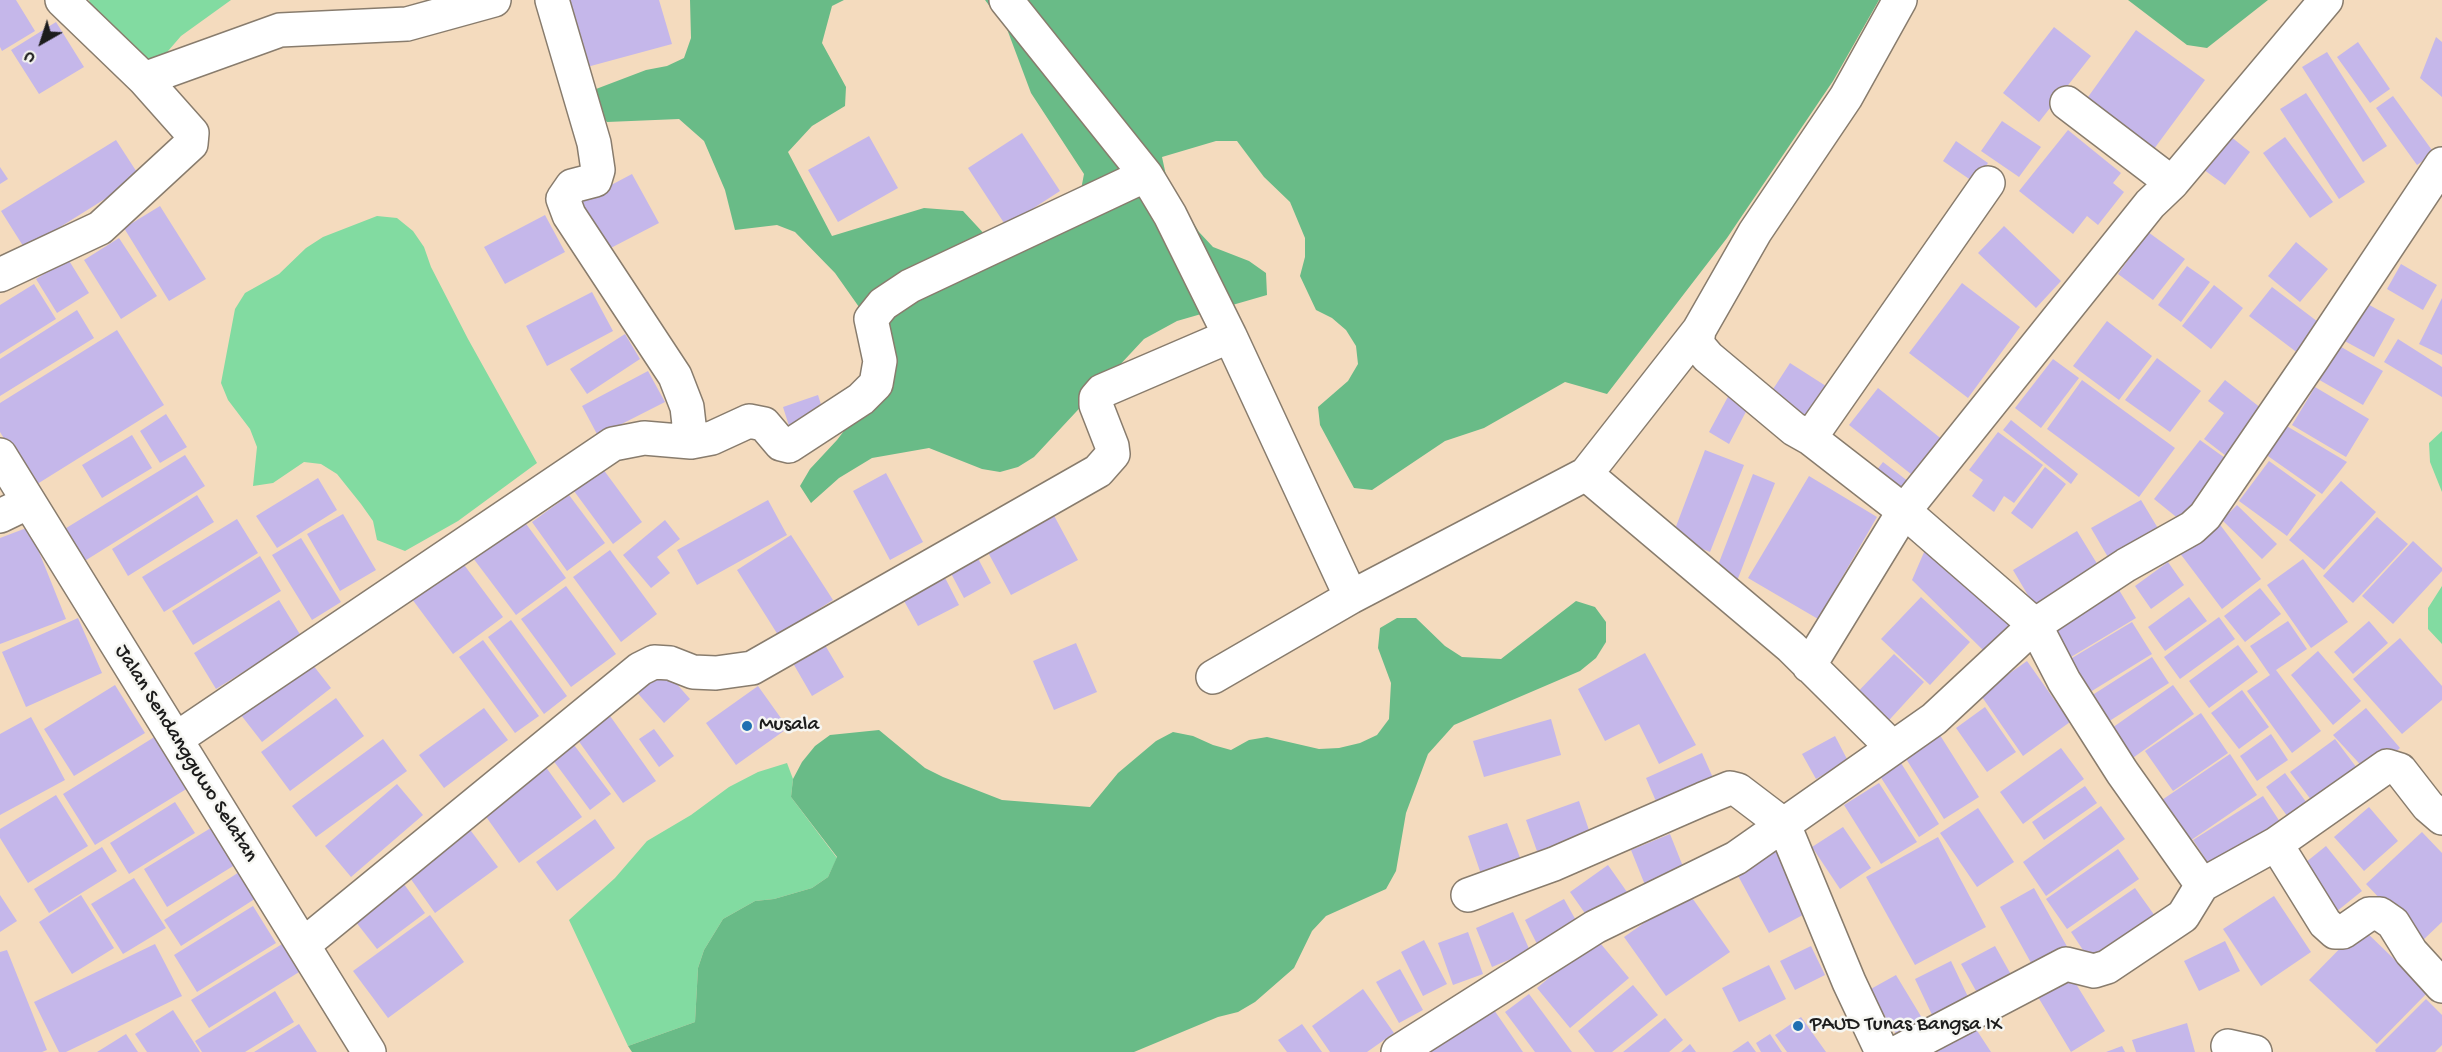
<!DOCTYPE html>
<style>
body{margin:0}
#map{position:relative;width:2442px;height:1052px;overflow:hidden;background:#f4dbbe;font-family:"Gochi Hand",sans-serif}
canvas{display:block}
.north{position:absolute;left:12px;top:12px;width:60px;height:60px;-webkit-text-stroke:4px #f6f6f2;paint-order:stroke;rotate:219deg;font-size:16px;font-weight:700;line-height:24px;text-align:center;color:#1c1c1c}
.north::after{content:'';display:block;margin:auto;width:21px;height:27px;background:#1c1c1c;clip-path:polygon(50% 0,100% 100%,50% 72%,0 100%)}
</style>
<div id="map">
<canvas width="2442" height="1052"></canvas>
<div class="north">U</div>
</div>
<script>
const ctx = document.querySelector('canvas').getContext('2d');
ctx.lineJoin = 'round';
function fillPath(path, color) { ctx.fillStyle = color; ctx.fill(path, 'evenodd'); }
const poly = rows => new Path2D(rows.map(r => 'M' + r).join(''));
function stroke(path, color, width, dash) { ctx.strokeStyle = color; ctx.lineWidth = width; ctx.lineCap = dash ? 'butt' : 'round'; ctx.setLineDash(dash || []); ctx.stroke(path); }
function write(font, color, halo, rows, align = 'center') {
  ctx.font = font + ' "Gochi Hand",sans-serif'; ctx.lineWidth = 5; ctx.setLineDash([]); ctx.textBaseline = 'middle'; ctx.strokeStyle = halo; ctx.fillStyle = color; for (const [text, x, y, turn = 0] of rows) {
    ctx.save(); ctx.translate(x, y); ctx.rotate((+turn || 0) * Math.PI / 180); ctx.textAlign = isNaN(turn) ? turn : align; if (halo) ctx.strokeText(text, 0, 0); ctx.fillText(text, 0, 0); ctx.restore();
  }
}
const green = poly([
 [89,0,231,0,181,36,156,65,102,44],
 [377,216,397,218,413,231,424,247,431,267,468,339,537,463,458,521,405,551,377,540,373,521,361,504,337,474,321,464,304,462,273,483,253,486,257,447,250,429,228,400,221,383,235,309,245,293,279,274,306,248,323,237],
 [2442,431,2442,492,2430,462,2429,443],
 [2442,586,2442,644,2428,629,2428,608],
 [787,763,793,779,791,797,837,858,828,877,812,888,774,899,755,901,723,919,704,950,698,968,695,1022,628,1046,569,920,615,878,647,841,691,815,729,787,758,772]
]);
const forest = poly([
 [690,0,844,0,832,6,822,43,846,87,845,106,812,126,788,152,832,236,924,208,963,211,988,238,1076,216,1084,174,1031,93,1007,29,985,0,1879,0,1833,81,1727,238,1607,394,1565,382,1484,428,1445,441,1372,490,1354,488,1320,425,1318,407,1348,381,1358,364,1356,346,1346,330,1332,318,1316,310,1300,276,1305,257,1305,238,1290,202,1264,177,1237,141,1216,141,1162,157,1167,180,1199,232,1213,247,1249,261,1266,273,1267,295,1177,321,1144,339,1034,457,1018,467,1000,472,982,469,929,448,872,458,839,478,811,503,800,486,810,469,837,440,883,380,883,341,835,273,795,232,777,225,735,230,725,190,704,141,679,119,607,122,595,108,596,89,646,70,667,66,684,58,691,38],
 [2128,0,2268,0,2207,48,2187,45],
 [1576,601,1595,607,1606,622,1606,642,1596,658,1580,671,1454,725,1428,754,1406,813,1396,871,1386,889,1326,916,1312,931,1294,968,1255,1002,1238,1012,1218,1017,1134,1052,632,1052,628,1046,695,1022,698,968,704,950,723,919,755,901,774,899,812,888,828,877,837,857,791,797,793,779,802,762,815,746,830,735,879,730,925,768,943,777,1002,800,1090,807,1118,773,1156,741,1173,732,1193,736,1213,745,1231,750,1249,740,1267,737,1319,749,1339,748,1360,743,1377,735,1389,719,1391,683,1378,648,1380,628,1397,618,1416,618,1445,646,1462,657,1501,659]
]);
const building = poly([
 [0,0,16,0,35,31,2,51,0,47],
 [569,0,659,0,672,44,587,67],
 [56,22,84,67,39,94,11,50],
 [2054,27,2091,56,2039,122,2003,93],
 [2136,30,2205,80,2151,153,2083,104],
 [2436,37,2442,42,2442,97,2420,78],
 [2358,42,2390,89,2370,103,2337,57],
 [2327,52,2387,146,2363,162,2302,67],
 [2306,93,2365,182,2339,199,2280,109],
 [2393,96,2434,153,2417,165,2376,108],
 [2002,121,2041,147,2019,177,1981,151],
 [2220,128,2250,152,2225,185,2193,162],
 [2068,130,2121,173,2113,183,2124,192,2098,225,2087,216,2073,234,2019,191],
 [1022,133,1060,191,1006,226,968,168],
 [869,136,898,188,838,222,808,170],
 [2285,137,2333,202,2310,218,2263,153],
 [116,140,140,177,25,249,1,211],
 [1956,141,1988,163,1975,183,1943,161],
 [0,167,8,179,0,184],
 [632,174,659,223,605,251,579,202],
 [160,206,206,279,169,301,124,228],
 [545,215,565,252,505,284,484,247],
 [2004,226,2061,281,2036,308,1978,253],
 [2148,232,2185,259,2153,300,2118,274],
 [119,238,157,296,121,319,84,260],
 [2296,242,2328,269,2300,302,2268,276],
 [68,259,89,293,57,313,36,279],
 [2401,264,2437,285,2423,310,2387,289],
 [2187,266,2210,282,2181,322,2158,305],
 [1962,283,2020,327,1968,398,1909,353],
 [34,284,56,319,0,354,0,305],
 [2214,285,2243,308,2211,349,2182,326],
 [2272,287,2322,325,2299,354,2249,316],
 [592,292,613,331,547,366,526,326],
 [2442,298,2442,355,2419,344],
 [2362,301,2395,319,2374,357,2341,339],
 [77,310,94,338,0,396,0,359],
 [2107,321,2152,356,2119,400,2073,366],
 [117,330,164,405,34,486,0,432,0,403],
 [625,334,640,359,587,394,570,369],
 [2398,339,2442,367,2442,397,2384,362],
 [2336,344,2383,371,2363,405,2316,378],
 [2157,358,2201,391,2170,432,2125,400],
 [2053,359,2079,378,2041,428,2015,408],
 [1790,363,1829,388,1805,426,1766,400],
 [648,371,665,402,598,436,582,406],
 [2082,380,2175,448,2139,497,2047,429],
 [2225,380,2266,412,2230,459,2204,439,2224,413,2208,401],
 [2315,387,2369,419,2346,457,2292,425],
 [1878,388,1944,441,1916,478,1849,425],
 [1730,393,1750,404,1729,444,1709,432],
 [818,395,824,414,789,426,783,407],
 [166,414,187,447,160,463,140,431],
 [2011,420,2078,474,2071,484,2003,430],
 [2285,425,2347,462,2322,494,2265,454],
 [1998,432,2043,465,2014,503,2004,496,1994,512,1972,496,1983,480,1969,470],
 [132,435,152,468,102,498,82,465],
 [2200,440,2232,463,2185,524,2154,499],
 [1705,450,1744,465,1710,552,1672,537],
 [185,455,205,486,83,562,63,530],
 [2269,461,2316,495,2287,536,2239,501],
 [1883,462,1909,482,1896,499,1870,479],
 [2045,467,2066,484,2032,529,2011,513],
 [603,469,642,522,613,544,574,491],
 [886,473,923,542,890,560,853,491],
 [1753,474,1775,483,1737,581,1715,573],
 [1809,476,1877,517,1818,619,1748,578],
 [318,478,337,510,277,548,256,516],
 [2341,481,2376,512,2324,570,2289,540],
 [197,495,214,522,128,576,112,549],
 [569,495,605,543,567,571,532,522],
 [768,500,787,535,697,585,677,550],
 [2141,500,2162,535,2112,564,2091,528],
 [2237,505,2277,544,2262,559,2222,520],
 [1051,510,1078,560,1011,595,984,545],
 [343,514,376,570,340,591,307,534],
 [521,517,566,578,516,615,470,554],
 [2377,517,2408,544,2353,603,2323,576],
 [2215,518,2261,579,2222,609,2176,548],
 [237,519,258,553,164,612,142,577],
 [665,520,680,539,657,557,670,573,651,588,623,555],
 [29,527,66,619,0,644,0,538],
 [2077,531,2104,575,2039,614,2013,570],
 [791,535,833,600,778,635,737,570],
 [301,538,341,602,312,620,272,555],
 [2413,541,2442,568,2442,571,2393,624,2362,596],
 [1928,543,2023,621,1989,656,1912,580],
 [973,549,991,583,964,598,946,564],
 [610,550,657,614,621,642,573,577],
 [456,554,503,617,453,654,406,591],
 [260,556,281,591,193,645,172,611],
 [2303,559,2348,622,2311,648,2267,585],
 [2168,562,2184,585,2151,609,2135,586],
 [940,568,959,605,918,626,898,590],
 [2116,585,2136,618,2071,657,2051,623],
 [566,586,616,654,571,687,521,619],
 [2260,588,2281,614,2245,642,2224,616],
 [1921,597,1970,642,1930,685,1881,639],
 [2189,597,2207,621,2165,651,2148,627],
 [279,600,301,636,216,689,194,653],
 [2219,617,2235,639,2180,679,2164,657],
 [78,618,102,673,26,707,2,652],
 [511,620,567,696,544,714,488,637],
 [2288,621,2307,649,2276,670,2321,731,2292,753,2247,691,2270,675,2250,646],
 [2369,621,2388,643,2353,674,2334,652],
 [2132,622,2152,654,2087,694,2067,661],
 [2400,638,2442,686,2442,700,2402,734,2353,679],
 [483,640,539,716,515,733,459,657],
 [822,640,844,677,812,696,790,658],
 [1076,643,1097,692,1054,710,1033,661],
 [2238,645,2258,672,2209,708,2189,681],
 [2318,651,2361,701,2333,725,2291,675],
 [1645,653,1696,745,1659,764,1639,724,1605,741,1578,689],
 [1894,654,1924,682,1881,729,1850,700],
 [2152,657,2169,683,2100,727,2083,701],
 [309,660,331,688,262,742,241,715],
 [2027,661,2070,722,2023,756,1980,694],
 [660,665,690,699,664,723,634,689],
 [115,685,145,733,74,776,44,729],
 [2173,685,2194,714,2123,765,2102,735],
 [758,686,788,728,736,765,706,723],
 [2242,690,2269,727,2239,749,2211,713],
 [336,698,364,736,290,791,261,752],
 [1985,707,2016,752,1987,772,1956,728],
 [484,708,508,740,444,788,419,755],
 [2366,708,2400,748,2370,775,2333,735],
 [608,713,656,781,623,803,575,736],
 [2201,713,2228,753,2173,791,2145,751],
 [31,717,65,780,0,815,0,734],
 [1551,719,1561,755,1484,777,1473,741],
 [654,729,674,756,659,767,639,739],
 [1938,732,1979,797,1944,819,1903,754],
 [565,733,611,794,590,810,544,748],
 [2271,734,2288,760,2257,781,2240,756],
 [156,736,188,788,95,845,63,794],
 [1835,736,1848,761,1816,779,1802,754],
 [383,739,407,771,316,837,292,806],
 [2335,739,2366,780,2318,809,2290,772],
 [2061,748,2084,779,2023,824,2000,792],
 [1702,753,1718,789,1661,813,1646,778],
 [2230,754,2257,795,2181,847,2153,806],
 [540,759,582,817,519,863,477,804],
 [1901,763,1939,824,1919,837,1880,776],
 [2285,773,2312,810,2293,824,2266,787],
 [1879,783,1917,842,1881,864,1844,805],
 [397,784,423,815,351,877,325,846],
 [2085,786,2097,803,2044,840,2032,822],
 [56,795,88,846,28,883,0,838,0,829],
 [2263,796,2286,831,2216,875,2193,840],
 [1579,801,1591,836,1538,854,1526,820],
 [175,802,195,833,129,874,110,843],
 [2101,806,2125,839,2046,896,2023,862],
 [2369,807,2398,841,2364,871,2334,837],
 [1978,808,2014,862,1977,887,1940,833],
 [595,819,615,848,557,891,536,862],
 [465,823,498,867,435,913,403,868],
 [1507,823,1522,863,1482,877,1468,836],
 [214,826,238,863,167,907,144,869],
 [1843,827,1871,868,1840,889,1812,847],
 [2422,832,2442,853,2442,922,2421,942,2366,884],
 [1670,834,1686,874,1647,890,1631,850],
 [1938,837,1986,927,1915,965,1866,877],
 [2326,846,2362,891,2331,916,2295,871],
 [102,847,117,871,49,913,34,889],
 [1781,848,1814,909,1769,933,1736,872],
 [2118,849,2139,879,2067,929,2046,899],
 [1608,865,1627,892,1589,919,1570,892],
 [244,869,261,895,181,946,164,920],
 [134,878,166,928,123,954,91,904],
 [401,880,425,913,377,949,352,917],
 [2034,888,2069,950,2035,970,2000,907],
 [2135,888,2160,923,2095,968,2071,932],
 [1688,892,1730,952,1666,996,1624,937],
 [0,895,17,921,0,932],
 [81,895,114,948,72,974,39,922],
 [2274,896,2311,952,2261,986,2223,929],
 [1564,899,1578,924,1538,946,1525,920],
 [253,906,276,943,197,992,174,955],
 [1513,912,1530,951,1492,967,1476,928],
 [430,915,464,962,388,1018,353,971],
 [2361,927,2428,992,2377,1044,2309,980],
 [1468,932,1483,974,1453,985,1438,943],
 [1596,938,1629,978,1570,1028,1537,988],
 [1424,940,1447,984,1423,996,1401,952],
 [287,941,304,969,209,1028,191,1000],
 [2225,941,2240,971,2199,991,2184,961],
 [155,944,182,996,66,1052,59,1052,34,1002],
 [1811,946,1825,975,1795,990,1780,961],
 [1995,946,2014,980,1980,998,1961,964],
 [7,950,47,1050,42,1052,0,1052,0,952],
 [1951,961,1970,1001,1934,1019,1915,979],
 [1769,965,1786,999,1739,1022,1722,988],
 [1400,969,1423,1010,1399,1023,1376,982],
 [2068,971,2105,1031,2071,1052,2035,992],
 [1896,975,1922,1018,1896,1034,1869,990],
 [1633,985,1658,1015,1612,1052,1595,1052,1578,1031],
 [1363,989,1394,1033,1367,1052,1330,1052,1312,1026],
 [275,991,294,1022,245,1052,202,1052,195,1041],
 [1529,994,1572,1052,1535,1052,1505,1012],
 [2426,999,2442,1015,2442,1045,2435,1052,2376,1052,2375,1050],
 [1492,1007,1523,1052,1431,1052,1462,1028],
 [173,1010,200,1052,147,1052,135,1034],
 [1801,1017,1826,1052,1787,1052,1775,1035],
 [1665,1018,1683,1040,1669,1052,1623,1052],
 [1972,1023,1991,1052,1930,1052],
 [2187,1023,2195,1052,2136,1052,2132,1040],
 [299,1024,317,1052,254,1052],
 [1302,1024,1322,1052,1287,1052,1278,1040],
 [126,1034,138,1052,97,1052],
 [1770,1034,1782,1052,1761,1052,1756,1043],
 [1748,1041,1756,1052,1732,1052],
 [1690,1044,1696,1052,1681,1052],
 [2122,1046,2125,1052,2106,1052]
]);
const minor = poly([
 [62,0,144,79,280,30,407,24,494,0],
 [1006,0,1146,175,1170,215,1230,336,1351,597,1586,474,1699,330],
 [1900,0,1846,97,1755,232,1699,330,1697,344,1708,357,1794,429,1810,438,1904,511,2035,625,2064,681,2122,772,2202,885],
 [2172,183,2326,0],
 [0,275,100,228,191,144,192,133,144,79],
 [1810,438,1988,183],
 [691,442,712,438,749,421,764,424,781,444,789,446,861,399,876,384,880,361,871,319,883,304,910,286,1146,175],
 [0,455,369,1052],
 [1586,474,1791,647,1892,747],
 [0,516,29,502],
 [1809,666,1904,511,2150,204,2172,183,2067,103],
 [1213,677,1351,597],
 [176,739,613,444,644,438,691,442,687,407,675,376,569,215,563,199,572,186,595,180,598,170,594,143,552,0],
 [2276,844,2325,923,2335,932,2343,932,2369,914,2380,914,2393,923,2411,952,2442,986],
 [1468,895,1554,864,1703,799,1730,788,1738,790,1784,825,1849,982,1882,1052],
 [303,945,640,669,654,662,670,663,693,672,716,673,752,668,1098,471,1113,454,1112,446,1096,405,1096,398,1102,391,1230,336],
 [2228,1046,2255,1052],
 [1398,1052,1595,927,1736,858,1934,719,2035,625,2126,565,2192,528,2205,516,2313,358,2442,164],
 [1898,1052,2066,964,2094,971,2107,967,2183,916,2202,885,2276,844,2387,766,2400,770,2428,806,2442,818]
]);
const markers = [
 [747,726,6,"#1f6fb2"],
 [1798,1026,6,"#1f6fb2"]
];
const poiNames = [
 ["Musala",759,726],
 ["PAUD Tunas Bangsa IX",1810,1026]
];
const streetNames = [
 ["Jalan Sendangguwo Selatan",185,754,58]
];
fillPath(green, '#82dba1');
fillPath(forest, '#69bb87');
fillPath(building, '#c5b7ea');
stroke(minor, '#887c6d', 36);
stroke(minor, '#fff', 33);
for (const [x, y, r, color] of markers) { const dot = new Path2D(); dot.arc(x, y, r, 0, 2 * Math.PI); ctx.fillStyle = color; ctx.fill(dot); stroke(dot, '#f6f6f2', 2); }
write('21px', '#1c1c1c', '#f6f6f2', poiNames, 'left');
write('21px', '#1c1c1c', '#f6f6f2', streetNames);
</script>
